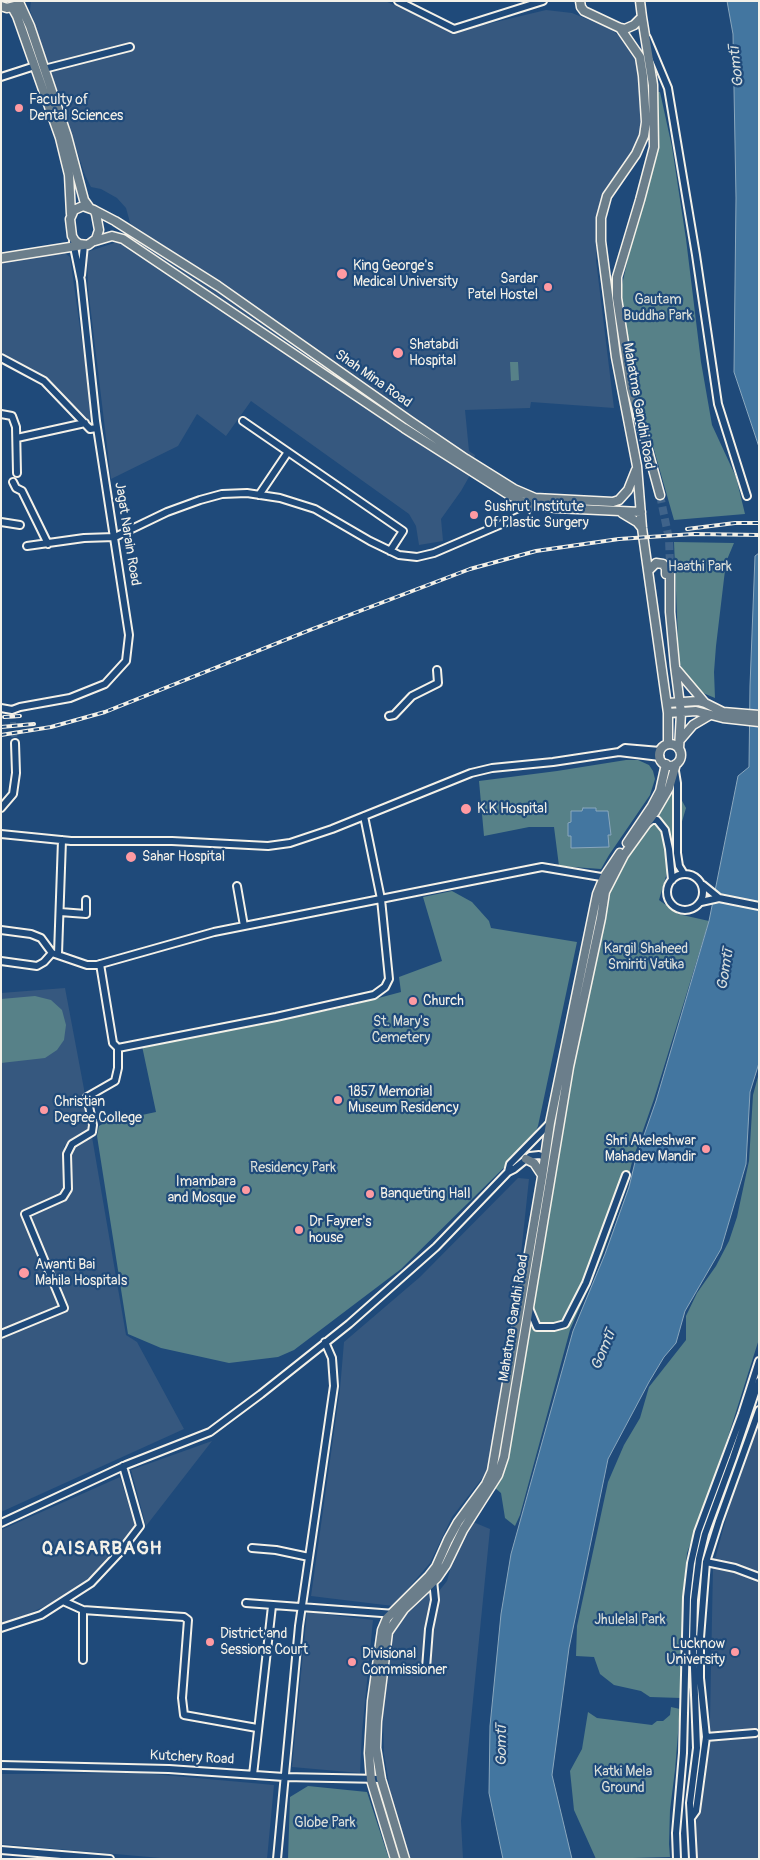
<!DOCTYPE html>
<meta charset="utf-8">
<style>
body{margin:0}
#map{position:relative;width:760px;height:1860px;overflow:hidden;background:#1f4a7a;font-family:Pangolin,sans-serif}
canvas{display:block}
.frame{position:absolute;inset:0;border:2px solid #f4f1e8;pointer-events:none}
</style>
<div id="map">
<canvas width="760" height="1860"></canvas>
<div class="frame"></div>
</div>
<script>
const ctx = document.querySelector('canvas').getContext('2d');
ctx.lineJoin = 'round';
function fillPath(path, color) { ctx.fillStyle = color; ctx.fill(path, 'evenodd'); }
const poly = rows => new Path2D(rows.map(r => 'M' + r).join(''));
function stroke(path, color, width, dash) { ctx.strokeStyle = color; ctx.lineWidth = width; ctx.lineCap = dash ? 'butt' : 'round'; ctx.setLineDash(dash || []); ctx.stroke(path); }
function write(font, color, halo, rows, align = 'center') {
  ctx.font = font + ' Pangolin,sans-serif'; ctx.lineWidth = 4.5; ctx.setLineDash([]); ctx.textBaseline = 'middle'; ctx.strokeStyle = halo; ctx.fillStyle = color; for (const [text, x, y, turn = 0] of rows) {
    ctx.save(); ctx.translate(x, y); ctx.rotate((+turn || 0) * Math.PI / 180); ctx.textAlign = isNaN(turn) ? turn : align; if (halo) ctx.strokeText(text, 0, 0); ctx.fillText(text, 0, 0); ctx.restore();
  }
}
const built = poly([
 [31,1,385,1,454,32,546,10,572,13,609,28,626,41,636,59,640,76,642,112,639,134,632,153,609,186,600,207,596,260,614,408,531,402,530,408,465,410,469,451,475,455,469,477,461,491,441,519,443,541,419,545,416,526,409,514,251,401,226,436,197,414,178,446,111,479,88,288,87,252,117,242,131,226,126,208,117,198,101,189,91,187,85,175,30,10],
 [62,251,70,257,92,413,90,421,43,375,1,352,1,261],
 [65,988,84,1089,88,1130,64,1146,65,1185,60,1196,22,1214,60,1305,1,1329,1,993],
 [92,1137,126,1335,137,1342,184,1429,1,1512,1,1338,68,1309,30,1215,66,1200,72,1185,70,1154,75,1147],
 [518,1178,529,1179,519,1273,487,1472,452,1517,430,1563,393,1606,311,1596,340,1389,344,1342,420,1277],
 [759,1421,759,1859,692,1859,697,1814,705,1783,710,1719,713,1567,735,1485],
 [212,1441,146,1526,131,1470],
 [120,1477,135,1526,90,1580,56,1601,26,1615,1,1623,1,1530],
 [473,1522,490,1529,461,1821,463,1859,407,1859,395,1820,384,1754,383,1717,392,1640,397,1622,430,1589,439,1591,447,1581,455,1552],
 [307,1612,373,1620,362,1732,360,1773,292,1767],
 [141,1773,274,1785,267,1859,172,1859,1,1844,1,1774]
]);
const green = poly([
 [656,92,660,92,672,147,686,239,701,362,712,425,736,477,745,514,674,520,637,390,621,311,621,289,633,237,655,163,658,141],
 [510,362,518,362,519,380,511,381],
 [674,542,734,543,726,562,716,646,714,672,715,698,703,693,690,681,679,663],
 [626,760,638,760,649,765,653,771,655,779,650,795,609,855,601,869,559,866,554,827,529,827,484,836,479,781,557,771],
 [675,788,686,808,659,900,678,914,709,921,654,1099,632,1162,626,1188,602,1256,570,1330,520,1515,515,1526,505,1518,501,1493,495,1488,502,1473,509,1447,567,1097,608,892,625,860],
 [452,891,472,902,489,921,491,928,577,942,538,1126,532,1140,401,1269,294,1350,278,1357,229,1363,161,1348,128,1334,97,1136,99,1126,104,1123,156,1112,142,1046,345,1007,401,992,399,977,442,961,423,897],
 [35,996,51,1000,62,1010,66,1025,64,1040,57,1050,45,1058,1,1063,1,999],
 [759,1073,759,1339,728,1437,687,1553,682,1604,681,1698,650,1697,641,1691,614,1685,600,1674,594,1657,576,1656,577,1626,608,1482,624,1445,640,1418,649,1387,686,1340,686,1316,697,1293,716,1266,729,1241,737,1217,749,1161,753,1095],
 [671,1707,680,1709,675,1770,670,1810,669,1844,670,1857,596,1859,574,1810,570,1771,582,1749,588,1712,597,1718,652,1725,657,1721,663,1721,670,1715],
 [308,1786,367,1792,389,1859,288,1859,290,1797]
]);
const water = poly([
 [727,1,759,1,759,447,734,372,736,198,733,34,727,1],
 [759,553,759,1063,750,1092,746,1164,721,1249,685,1311,676,1343,664,1357,649,1382,608,1459,569,1648,552,1775,572,1859,503,1859,489,1793,490,1726,501,1614,511,1554,573,1331,605,1254,629,1187,636,1158,656,1101,709,921,738,776,749,767,750,686,755,556,759,553],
 [583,808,596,808,596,811,608,811,611,835,608,835,609,847,571,848,571,836,568,836,568,823,571,822,571,811,582,811,583,808]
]);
const minorTunnel = poly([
 [12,713,15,743]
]);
const majorTunnel = poly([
 [660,495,669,539,670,566]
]);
const minor = poly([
 [398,1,454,29,543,1],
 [647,38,668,88,696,255,718,404,747,496],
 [44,69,130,47],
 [1,77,35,66],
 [81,275,84,245],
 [1,358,44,381,90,429,97,428],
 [1,414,12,416,16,427,17,473],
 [243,421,403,531,390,551],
 [17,438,85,423],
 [13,482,16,488,22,491,48,544],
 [259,495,288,452],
 [1,522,20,525],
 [27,546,84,538,115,537,167,512,200,500,222,494,247,493,280,498,315,509,370,541,399,555,417,557,434,553,525,514,530,501],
 [1,708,12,710],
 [12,710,20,707,70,698,105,684,126,661,129,635,96,421,81,281,73,242],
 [389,716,394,715,412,696,438,683,437,670],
 [619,752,660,757],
 [675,771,677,783,677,853,679,866,684,874],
 [1,808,13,794,16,773,15,743],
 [648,823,652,820,657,820,665,830,669,849,672,880],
 [1,834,71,841,172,841,268,846,290,843,332,829,471,773,492,768,553,762,619,752,625,748,660,751],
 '667 892a18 18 0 1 1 36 0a18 18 0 1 1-36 0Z',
 [703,885,719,898,759,906],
 [237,886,244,926],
 [701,902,719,898],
 [60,912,86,914,86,900],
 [1,930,31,934,41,938,52,953,87,965,97,965,214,932,542,867,607,878],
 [58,954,62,840],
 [1,961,37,966,44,962,52,953],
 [118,1048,276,1017,374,995,385,987,389,979,381,899,364,816],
 [508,1172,510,1164,550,1123],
 [529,1308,537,1327,554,1327,565,1324,586,1283,626,1175],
 [1,1334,64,1308,25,1214,63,1197,68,1189,67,1154,72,1144,92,1132,93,1125,87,1097,115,1081,118,1068,118,1048,113,1043,100,964],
 [1,1523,126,1465,210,1432,261,1394,349,1324,436,1247,508,1172,514,1169,530,1156,539,1155,545,1157],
 [252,1548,276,1550,309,1557],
 [706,1562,735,1568,759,1577],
 [63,1601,83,1610,184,1617,188,1620,182,1698,184,1715,257,1728],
 [246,1603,395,1614],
 [1,1628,41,1615,91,1583,120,1552,140,1526,123,1466],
 [83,1660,83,1610],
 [426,1668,429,1629,435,1600,433,1580],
 [706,1737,755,1733],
 [1,1765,169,1769,284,1777,381,1779],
 [253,1775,272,1606],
 [691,1818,696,1811,706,1737,700,1678,700,1638,706,1562,719,1521,759,1410],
 [1,1850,110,1859],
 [277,1859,299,1626,334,1386,332,1358,325,1342],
 [677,1859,676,1833,683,1753,687,1597,691,1563,698,1532,742,1414,759,1361],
 [693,1859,690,1803,697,1748,693,1642,694,1600,699,1559,705,1534,733,1458,759,1381]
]);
const major = poly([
 [580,1,581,7,584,11,620,28,625,29,634,25,642,17,640,1],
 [19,2,30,26,67,136,84,200,89,207],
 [1,6,7,8,15,6],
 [12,7,17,16,60,138,69,175,71,214],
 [642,17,653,85,654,147,640,200,617,277,617,298,631,388,660,495],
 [620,28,640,57,643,76,646,122,644,136,636,154,607,196,601,218,601,241,616,357,637,466,642,528,668,713,668,744],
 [83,206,94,210,96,214,99,230,96,239,88,245,79,244,75,241,72,236,70,219,74,210,83,206],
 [94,210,115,221,218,286,410,421,466,459,514,489,535,498,613,502,619,500,628,490,636,470],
 [95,241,112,236,123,239,404,428,511,496,530,505,556,508,641,512],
 [1,258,83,245],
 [622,513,637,522,642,528],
 [670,566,670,612,675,666,681,713,679,749],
 [649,570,656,563,663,564,666,568,666,574],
 [677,670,705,703],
 [667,703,698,701,705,703,723,712,759,715],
 [668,713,696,711,723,718,759,722],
 [681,739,693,725,710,715],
 '659 755a11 11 0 1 1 22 0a11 11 0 1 1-22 0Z',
 [627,843,652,806,660,791,666,764],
 [526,1159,534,1163,542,1175],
 [395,1859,371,1780,369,1753,372,1701,382,1630,387,1618,429,1576,436,1567,448,1540,458,1522,486,1484,492,1471,542,1177,550,1123,597,894,604,877,620,853],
 [405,1859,381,1779,376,1748,377,1721,388,1632,404,1609,437,1578,446,1565,463,1530,498,1475,504,1457,569,1067,601,918,605,892,624,855,655,812,669,788,676,764]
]);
const rail = poly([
 [687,529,735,523,759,523],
 [4,717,20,716],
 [1,727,34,724],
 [1,735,51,727,105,712,310,630,470,569,536,551,619,539,694,534,759,535]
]);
const markers = [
 [19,108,5,"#ff9aa2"],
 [342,274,6,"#ff9aa2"],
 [548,287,5,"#ff9aa2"],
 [398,353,6,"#ff9aa2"],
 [474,515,5,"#ff9aa2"],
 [466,809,6,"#ff9aa2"],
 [131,857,6,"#ff9aa2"],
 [413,1001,5,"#ff9aa2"],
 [338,1100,5,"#ff9aa2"],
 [44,1110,5,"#ff9aa2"],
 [706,1149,5,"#ff9aa2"],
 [246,1190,5,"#ff9aa2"],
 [370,1194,5,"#ff9aa2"],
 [299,1230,5,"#ff9aa2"],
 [24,1273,6,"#ff9aa2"],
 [210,1642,5,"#ff9aa2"],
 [735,1652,5,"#ff9aa2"],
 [352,1662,5,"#ff9aa2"]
];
const poiNames = [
 ["Faculty of",29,100],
 ["Dental Sciences",29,116],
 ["King George's",353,266],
 ["Medical University",353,282],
 ["Sardar",538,279,"right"],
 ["Patel Hostel",538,295,"right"],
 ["Shatabdi",409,345],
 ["Hospital",409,361],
 ["Sushrut Institute",484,507],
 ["Of Plastic Surgery",484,523],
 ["K.K Hospital",477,809],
 ["Sahar Hospital",142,857],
 ["Church",423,1001],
 ["1857 Memorial",348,1092],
 ["Museum Residency",348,1108],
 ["Christian",54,1102],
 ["Degree College",54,1118],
 ["Shri Akeleshwar",696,1141,"right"],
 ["Mahadev Mandir",696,1157,"right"],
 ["Imambara",236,1182,"right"],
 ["and Mosque",236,1198,"right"],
 ["Banqueting Hall",380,1194],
 ["Dr Fayrer's",309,1222],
 ["house",309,1238],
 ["Awanti Bai",35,1265],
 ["Mahila Hospitals",35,1281],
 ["District and",220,1634],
 ["Sessions Court",220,1650],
 ["Lucknow",725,1644,"right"],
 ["University",725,1660,"right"],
 ["Divisional",362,1654],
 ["Commissioner",362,1670]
];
const parkNames = [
 ["Gautam",658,300],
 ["Buddha Park",658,316],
 ["Haathi Park",700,567],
 ["Kargil Shaheed",646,949],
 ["Smiriti Vatika",646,965],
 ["St. Mary's",401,1022],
 ["Cemetery",401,1038],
 ["Residency Park",293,1168],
 ["Jhulelal Park",630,1620],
 ["Katki Mela",623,1772],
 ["Ground",623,1788],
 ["Globe Park",325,1823]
];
const streetNames = [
 ["Shah Mina Road",373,379,35],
 ["Mahatma Gandhi Road",638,406,80],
 ["Jagat Narain Road",127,534,81],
 ["Mahatma Gandhi Road",514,1318,-81],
 ["Kutchery Road",192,1758,3]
];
const waterNames = [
 ["Gomtī",737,66,-96],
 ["Gomtī",726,969,-81],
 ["Gomtī",604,1350,-67],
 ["Gomtī",502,1745,-90]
];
const districtNames = [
 ["QAISARBAGH",102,1549]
];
fillPath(built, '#36587f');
fillPath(green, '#578188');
fillPath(water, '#4376a0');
stroke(water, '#8aa7bd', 1);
stroke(minorTunnel, '#3f638a', 6, [6, 3]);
stroke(majorTunnel, '#3f638a', 8, [8, 4]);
stroke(minor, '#f4f1e8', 10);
stroke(major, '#f4f1e8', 11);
stroke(minor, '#1f4a7a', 6);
stroke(major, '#6b7e8b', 8);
stroke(rail, '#f4f1e8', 4);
stroke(rail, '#1f4a7a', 2, [5.5]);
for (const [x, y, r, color] of markers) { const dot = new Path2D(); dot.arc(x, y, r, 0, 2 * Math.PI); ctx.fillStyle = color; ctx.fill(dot); stroke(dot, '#1f4a7a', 2); }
write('14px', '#f4f1e8', '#1f4a7a', poiNames, 'left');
write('14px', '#dce0da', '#1f4a7a', parkNames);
write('14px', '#f4f1e8', '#1f4a7a', streetNames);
write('italic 15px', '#d9dfdd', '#1f4a7a', waterNames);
ctx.letterSpacing = '1px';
write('bold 19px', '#f4f1e8', '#1f4a7a', districtNames);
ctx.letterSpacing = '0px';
</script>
